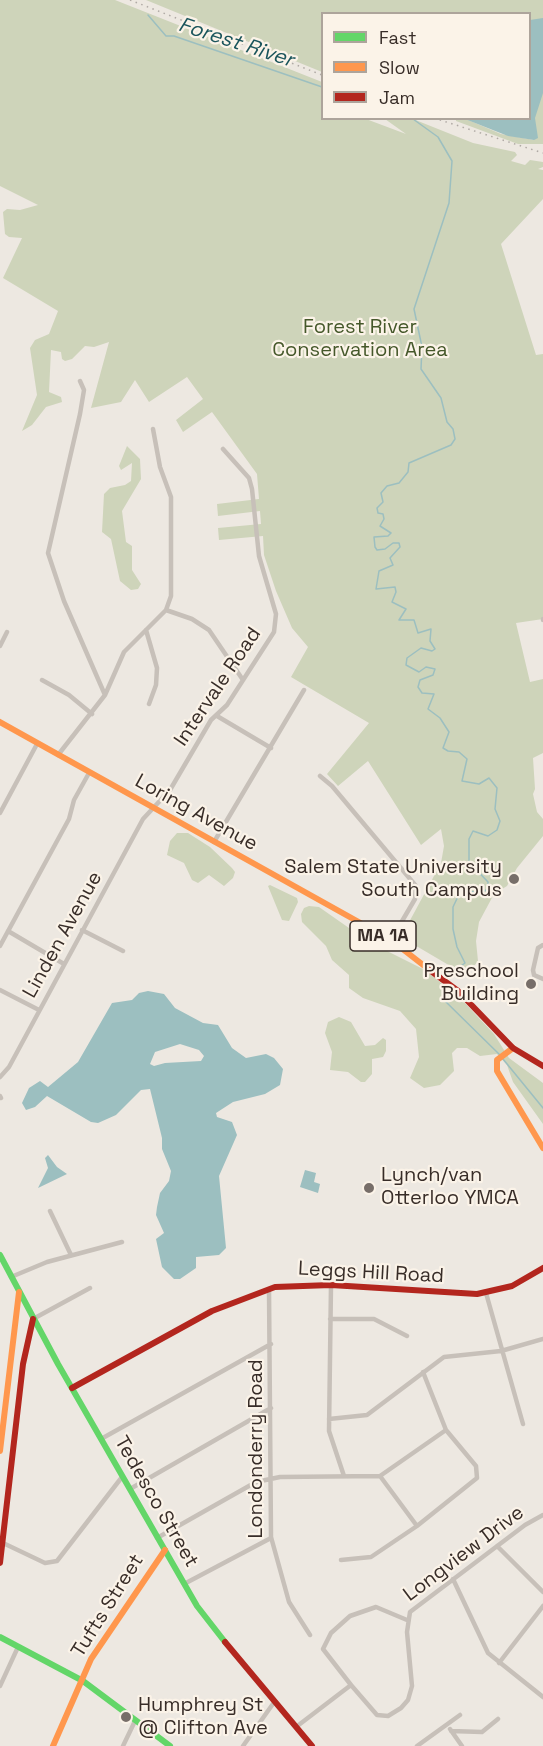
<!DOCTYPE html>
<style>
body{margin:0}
#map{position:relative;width:543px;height:1746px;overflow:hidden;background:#ede8e1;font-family:"Space Grotesk",sans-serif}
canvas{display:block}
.legend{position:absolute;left:321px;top:12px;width:210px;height:108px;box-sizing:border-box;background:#fbf3e8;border:2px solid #ada49b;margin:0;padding:8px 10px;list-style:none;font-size:18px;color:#382d28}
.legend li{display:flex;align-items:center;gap:12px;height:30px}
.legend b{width:30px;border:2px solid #ada49b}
</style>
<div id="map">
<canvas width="543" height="1746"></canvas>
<ul class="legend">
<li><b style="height:8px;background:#63d668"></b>Fast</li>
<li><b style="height:8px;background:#ff974d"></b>Slow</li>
<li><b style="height:8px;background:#b3261e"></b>Jam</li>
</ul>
</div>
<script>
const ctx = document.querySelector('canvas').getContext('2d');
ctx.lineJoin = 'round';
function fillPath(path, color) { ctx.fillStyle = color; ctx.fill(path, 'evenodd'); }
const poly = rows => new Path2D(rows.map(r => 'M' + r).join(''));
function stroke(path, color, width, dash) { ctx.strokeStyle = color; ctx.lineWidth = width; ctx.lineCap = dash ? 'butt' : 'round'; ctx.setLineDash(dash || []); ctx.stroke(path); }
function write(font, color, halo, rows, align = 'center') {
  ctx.font = font + ' "Space Grotesk",sans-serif'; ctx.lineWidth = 4.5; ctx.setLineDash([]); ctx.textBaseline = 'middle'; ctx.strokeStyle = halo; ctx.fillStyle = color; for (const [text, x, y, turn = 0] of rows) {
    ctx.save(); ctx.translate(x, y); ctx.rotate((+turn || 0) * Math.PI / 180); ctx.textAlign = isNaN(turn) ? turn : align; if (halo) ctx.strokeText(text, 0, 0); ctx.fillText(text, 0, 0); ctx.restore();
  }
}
const green = poly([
 [0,0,115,0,322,82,322,118,366,119,406,134,385,119,413,119,473,143,515,152,517,155,511,161,525,165,530,160,543,162,543,167,538,169,543,170,543,199,501,244,536,355,543,354,543,619,516,623,530,682,543,679,543,753,533,758,535,789,533,794,537,812,543,819,543,836,517,868,507,886,494,894,479,922,476,941,478,961,470,971,452,967,401,937,441,863,444,846,441,829,421,845,368,761,338,786,327,774,369,723,291,677,308,647,292,628,276,591,264,555,263,536,219,540,218,528,261,524,260,511,218,516,217,504,259,499,257,474,212,412,183,432,176,420,203,399,187,377,149,402,135,380,121,402,91,408,109,342,94,347,85,346,72,359,65,361,62,359,61,352,51,350,49,392,61,397,62,402,46,407,32,425,22,431,37,395,30,348,35,340,49,334,58,311,3,278,22,238,9,237,5,234,3,212,7,209,20,210,38,205,0,186],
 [146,0,543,0,543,144,518,144,456,121,456,119,466,119,501,134,534,140,530,118,530,14,322,14,322,72],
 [127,446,140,459,141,479,122,511,126,542,132,546,132,570,141,584,138,589,131,590,120,581,111,539,102,532,104,494,110,488,125,485,131,481,132,463,121,470,119,466],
 [177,833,188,833,210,847,232,868,235,872,233,878,224,886,209,875,198,883,192,880,184,863,167,855,170,841],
 [270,885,297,898,298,902,289,921,282,920,268,886],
 [309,906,319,907,369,942,425,970,462,1000,494,1034,509,1058,543,1083,543,1124,513,1082,507,1065,497,1054,480,1056,467,1048,457,1048,452,1053,454,1071,440,1085,424,1088,410,1078,419,1057,416,1029,400,1011,363,998,349,988,349,975,332,960,326,946,302,922,301,914,304,908],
 [339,1017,351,1022,365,1046,375,1045,383,1038,386,1040,386,1051,383,1057,372,1059,372,1074,365,1082,361,1082,348,1072,330,1070,332,1052,325,1033,328,1022]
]);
const water = poly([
 [543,18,543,93,535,118,538,138,534,140,508,136,465,119,530,118,530,20],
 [148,991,164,994,175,1008,203,1023,218,1025,232,1048,246,1058,266,1054,274,1058,283,1069,280,1085,265,1094,233,1102,216,1113,217,1117,232,1122,237,1135,219,1176,226,1248,219,1255,196,1257,196,1268,180,1279,174,1279,162,1267,156,1239,164,1233,156,1215,157,1207,160,1193,169,1181,171,1171,162,1149,162,1138,150,1089,141,1090,116,1115,98,1123,91,1122,47,1096,35,1107,26,1110,22,1103,29,1088,40,1081,48,1087,78,1062,112,1003,132,1000,139,993],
 [180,1044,199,1050,204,1056,201,1061,165,1063,154,1066,150,1064,155,1052],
 [48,1155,57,1167,67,1174,38,1188,48,1168,45,1158],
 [305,1170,316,1173,314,1182,320,1184,318,1193,300,1187]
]);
const stream = poly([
 [148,15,166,36,174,36,322,87],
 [408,118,413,119,438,137,452,161,449,203,414,309,422,347,421,369,441,398,447,422,453,429,455,439,451,445,409,463,408,472,399,483,387,486,381,493,383,502,377,508,378,513,383,514,384,519,380,526,391,533,388,536,374,537,375,547,377,550,385,549,393,543,399,543,400,547,390,558,393,565,379,571,376,589,395,587,396,592,392,602,406,609,399,620,414,620,418,633,431,629,430,641,435,649,432,651,421,648,407,658,406,665,419,672,426,667,435,669,433,675,420,680,418,687,422,693,434,694,428,709,440,718,449,732,443,748,448,751,459,752,467,759,462,781,479,784,489,778,497,788,495,809,500,821,497,830,488,836,473,831,469,839,469,862,488,882,488,889,479,894,462,888,453,907,453,929,457,947,465,963,458,968],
 [446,989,445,1001,500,1055],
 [503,1059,543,1108]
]);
const street = poly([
 [166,610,192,619,209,630,243,680],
 [543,619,543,620],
 [146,630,157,668,156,685,149,704],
 [0,646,7,632],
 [42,680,69,695,92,714],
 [105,695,124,652,166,610,171,596,171,497,160,467,153,429],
 [217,716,271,748],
 [58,755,105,695,64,601,48,553,80,414,84,390,80,381],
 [320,776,332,786,416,886,415,899,391,940],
 [0,813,37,744],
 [214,842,304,690],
 [82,930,123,951],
 [8,931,64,964],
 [543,945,538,948,533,970,534,975,543,979],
 [0,946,69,819,74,800,89,773],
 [0,990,39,1010],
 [0,1077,9,1067,143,819,170,790,211,720,227,705,274,632,276,614,259,556,252,489,249,478,223,449],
 [0,1096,1,1098],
 [50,1211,71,1255],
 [11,1277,47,1262,122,1242],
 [331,1285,329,1431,344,1476],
 [269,1289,271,1537,289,1602,310,1635],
 [486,1293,523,1424],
 [33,1319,90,1288],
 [330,1319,374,1319,407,1336],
 [329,1419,367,1415,444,1357,501,1351,543,1339],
 [101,1439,271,1344],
 [380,1476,417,1526,477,1478,476,1466,446,1430,423,1372],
 [130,1489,271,1408],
 [157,1538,256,1482,280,1477,380,1476,446,1430],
 [3,1543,45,1563,57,1561,122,1477],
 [497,1546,543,1592],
 [341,1560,371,1557,417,1526],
 [453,1579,488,1653,543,1697],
 [184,1584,271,1538],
 [499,1663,543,1606],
 [351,1685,323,1649,331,1633,350,1616,376,1607,407,1620],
 [0,1686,18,1647],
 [296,1727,351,1685,377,1715,388,1716,401,1708,408,1700,412,1686,407,1632,410,1612,525,1525,543,1515],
 [450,1729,462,1746],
 [451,1731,482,1732,498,1719],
 [123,1746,135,1721],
 [243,1746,275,1701],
 [417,1746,460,1715]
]);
const fast = poly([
 [0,1255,58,1364,197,1606,225,1642],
 [0,1637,83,1681,170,1746]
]);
const slow = poly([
 [0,722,391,940,427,968],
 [513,1048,497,1060,497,1071,543,1148],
 [0,1451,19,1292],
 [53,1746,91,1659,165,1550]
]);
const jam = poly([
 [427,968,458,991,513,1048,543,1066],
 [72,1388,212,1311,275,1287,331,1285,477,1294,512,1286,543,1268],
 [0,1563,23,1364,33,1319],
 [225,1642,312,1746]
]);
const rail = poly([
 [130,0,322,75],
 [434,118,543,153]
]);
const markers = [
 [514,879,6,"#776e69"],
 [531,984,6,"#776e69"],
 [369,1188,6,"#776e69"],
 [126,1717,6,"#776e69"]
];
const shields = [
 [383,936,66]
];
const shieldNames = [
 ["MA 1A",383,936]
];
const parkNames = [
 ["Forest River",360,328],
 ["Conservation Area",360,351]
];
const streetNames = [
 ["Intervale Road",218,687,-56],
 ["Loring Avenue",196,813,29],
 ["Linden Avenue",63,935,-61],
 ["Leggs Hill Road",371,1273,3],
 ["Londonderry Road",257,1449,-90],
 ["Tedesco Street",156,1502,60],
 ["Longview Drive",464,1554,-37],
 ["Tufts Street",108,1606,-58]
];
const poiNames = [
 ["Salem State University",502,868],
 ["South Campus",502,891],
 ["Preschool",519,972],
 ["Building",519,995],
 ["Lynch/van",381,1176,"left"],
 ["Otterloo YMCA",381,1199,"left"],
 ["Humphrey St",138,1706,"left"],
 ["@ Clifton Ave",138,1729,"left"]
];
const waterNames = [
 ["Forest River",236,43,18]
];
fillPath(green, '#ced4ba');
fillPath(water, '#9cbfc0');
stroke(stream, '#9cbfc0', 1.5);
stroke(street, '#c7c0b9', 4.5);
stroke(fast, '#63d668', 6);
stroke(slow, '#ff974d', 6);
stroke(jam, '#b3261e', 6);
stroke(rail, '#afa9a4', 1.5, [1.5, 4.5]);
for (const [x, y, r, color] of markers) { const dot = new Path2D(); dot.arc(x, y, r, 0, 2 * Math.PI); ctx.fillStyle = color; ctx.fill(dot); stroke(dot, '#fbf3e8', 2); }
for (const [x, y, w] of shields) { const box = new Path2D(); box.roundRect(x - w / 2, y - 15, w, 30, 4.5); ctx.fillStyle = '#fbf3e8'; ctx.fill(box); stroke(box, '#382d28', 1.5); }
write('bold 18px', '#382d28', null, shieldNames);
write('20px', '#45582a', '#fbf3e8', parkNames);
write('20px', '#382d28', '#fbf3e8', streetNames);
write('20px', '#382d28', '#fbf3e8', poiNames, 'right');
write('italic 21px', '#1b555c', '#fbf3e8', waterNames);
</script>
